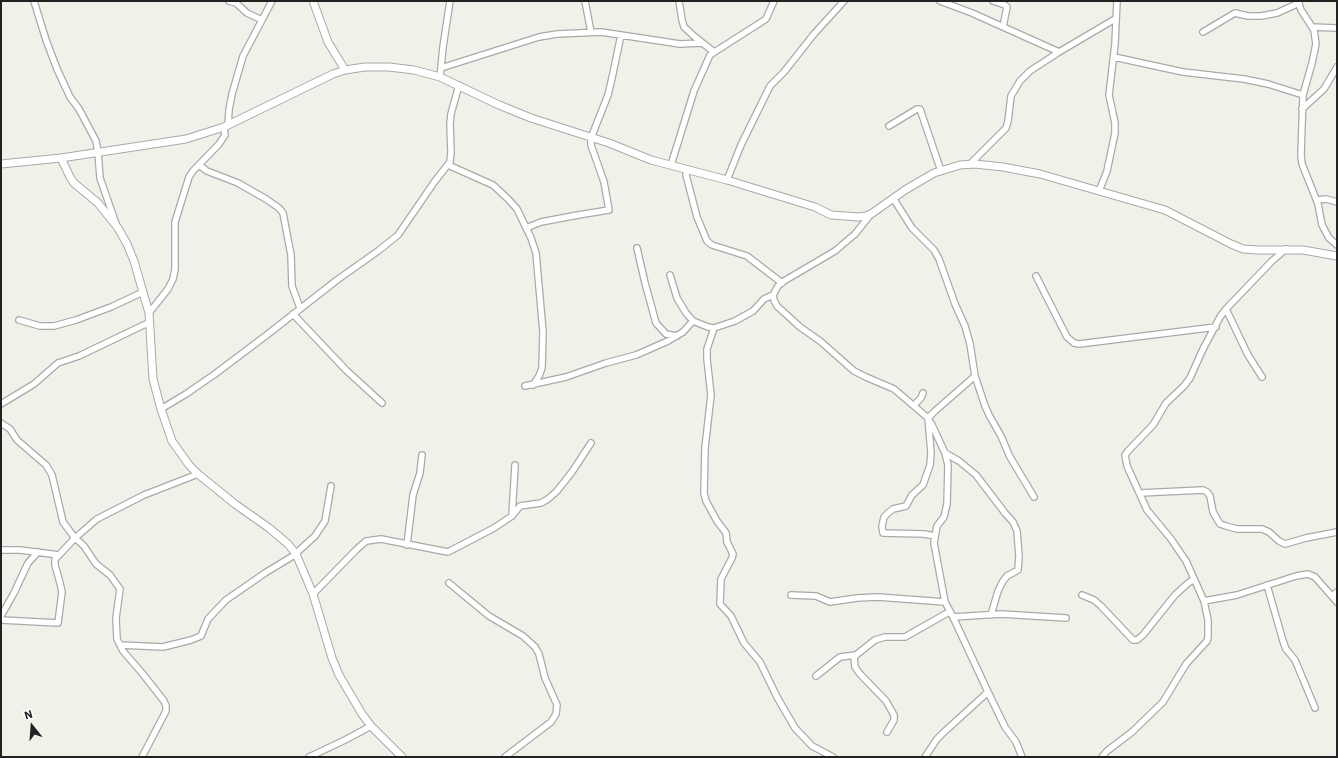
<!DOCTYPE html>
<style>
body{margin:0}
#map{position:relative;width:1338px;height:758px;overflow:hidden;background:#f2f1e9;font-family:"IBM Plex Sans",sans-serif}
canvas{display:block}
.frame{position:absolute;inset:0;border:2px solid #222;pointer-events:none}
.north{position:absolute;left:12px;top:706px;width:40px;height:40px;-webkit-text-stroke:3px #fff;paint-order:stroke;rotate:343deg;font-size:11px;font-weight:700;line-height:16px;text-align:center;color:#222}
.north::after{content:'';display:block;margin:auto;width:14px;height:18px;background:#222;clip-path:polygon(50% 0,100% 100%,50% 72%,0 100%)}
</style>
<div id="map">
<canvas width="1338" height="758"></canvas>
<div class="frame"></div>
<div class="north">N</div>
</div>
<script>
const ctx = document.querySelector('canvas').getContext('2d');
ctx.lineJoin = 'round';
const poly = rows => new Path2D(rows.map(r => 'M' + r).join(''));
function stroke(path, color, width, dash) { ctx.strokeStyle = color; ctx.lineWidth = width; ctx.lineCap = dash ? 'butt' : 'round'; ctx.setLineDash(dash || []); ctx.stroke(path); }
const minor = poly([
 [34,1,46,40,57,69,70,97,79,109,96,141,98,152,100,178,116,224],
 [229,1,236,3,247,13,262,20],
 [585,1,591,32],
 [679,1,682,20,684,27,695,37,714,52],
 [940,1,972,13,1059,52],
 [993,1,1005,5,1007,7,1003,27],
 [1298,1,1301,10,1314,30,1316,44,1312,63,1303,95,1301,155,1302,164,1318,204,1322,225,1329,238,1337,245],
 [1312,27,1337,28],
 [1203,32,1235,13,1248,16,1261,16,1277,13,1299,3],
 [1114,57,1183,72,1244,79,1268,84,1303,95],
 [441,68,539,37,557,34,601,32,680,44,702,43],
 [440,77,443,47,450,1],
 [1302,109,1324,89,1337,67],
 [228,125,229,110,232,94,243,56,272,1],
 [889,126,917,109,920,109,941,171],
 [970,164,1006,128,1008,121,1011,96,1020,81,1030,71,1059,52,1115,19],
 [199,165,207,171,238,183,266,199,279,208,283,213,291,255,292,286,300,308],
 [448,165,493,185,508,199,517,209,531,238,536,253,543,332,542,368,539,376,533,385],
 [671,165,694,91,710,55,716,51,763,21,766,19,774,1],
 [687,169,686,175,697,217,707,241,712,245,747,256,782,283],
 [727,180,741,145,770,86,784,72,814,34,844,1],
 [1099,191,1107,171,1115,133,1115,123,1109,95,1115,44,1117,1],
 [893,198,912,228,934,250,939,259,955,304,965,326,970,344,975,376,985,406,989,415,1001,436,1010,457,1034,497],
 [1317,200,1326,199,1337,202],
 [871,214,855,234,835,251,784,281,778,286,773,295,774,300,777,306,800,327,820,341,854,371,866,377,894,389,928,418,932,425,945,453,948,465,947,504,944,517,937,526,934,543,945,602,953,617,988,692,1005,727,1016,742,1022,757],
 [526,228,541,222,578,215,609,210,604,182,591,145,591,138,608,95,612,78,621,35],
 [637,248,645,283,656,323,666,334,677,336],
 [670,275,677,298,686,313,693,321,708,327,714,328,735,321,753,311,764,299,773,295],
 [1036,276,1067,337,1074,343,1079,344,1216,327],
 [1226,309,1248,355,1262,377],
 [149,313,168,289,173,279,175,269,175,222,189,177,193,171,219,144,225,135,224,127],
 [293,314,346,370,382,403],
 [19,320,40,326,54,326,76,320,111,307,143,292],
 [714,328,707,349,707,359,711,395,705,448,704,493,706,501,717,521,726,533,727,542,733,554,732,558,721,579,720,604,731,616,744,643,760,662,777,697,795,728,812,746,833,757],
 [525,386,566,377,606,363,636,355,668,341,683,332,693,321],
 [1,404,34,384,58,363,79,356,150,322],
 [914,405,921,398,923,393],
 [161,409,186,394,215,374,268,334,337,280,378,251,398,235,435,181,450,162,451,152,450,124,451,114,459,85],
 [1,423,10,429,17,440,46,465,52,475,63,522,75,538,84,546,96,564,110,575,120,589,116,618,117,639,123,651,142,673,164,701,166,706,166,711,142,757],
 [945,453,959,461,976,475,1005,513,1013,522,1017,531,1019,556,1018,570,1007,576,1003,581,998,591,991,615],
 [1140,493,1203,490,1207,492,1210,496,1213,512,1220,524,1226,526,1237,529,1262,529,1269,532,1279,541,1285,544,1306,538,1337,532],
 [512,516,515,465],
 [935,536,924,534,883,533,882,526,884,517,888,513,893,509,906,506,912,495,923,485,930,465,931,453,928,418,935,411,975,376],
 [407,545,413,495,420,473,422,455],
 [1,550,20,550,59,555],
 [449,583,489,616,523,636,535,647,539,654,545,678,557,705,556,714,551,722,505,757],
 [1267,585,1283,641,1286,649,1295,660,1315,708],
 [313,594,356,550,366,541,381,539,448,552,494,528,512,516,520,506,541,503,548,499,557,491,572,472,591,443],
 [791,595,816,596,830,602,857,598,878,597,945,602],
 [1082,595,1094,600,1101,606,1133,640,1137,640,1143,635,1175,595,1187,584,1194,579],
 [1332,596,1337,592],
 [1204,601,1237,595,1296,576,1308,574,1315,577,1337,602],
 [1,616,14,593,28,563,38,552],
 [953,617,1001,614,1066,618],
 [1,620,58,623,62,592,60,583,55,565,55,559,59,555,75,538,97,519,144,495,198,474],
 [120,645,163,647,191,640,201,636,208,619,226,600,265,573,293,556,315,536,325,521,331,486],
 [816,676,840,657,856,655],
 [887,732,894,720,894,715,886,701,860,674,855,667,854,658,856,655,875,640,885,637,905,637,949,612],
 [309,757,345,740,371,726],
 [925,757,937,739,943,733,988,692],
 [1102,757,1107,751,1132,732,1163,702,1186,664,1207,641,1208,637,1208,620,1204,601,1191,572,1186,561,1171,539,1147,510,1127,466,1125,455,1128,451,1153,425,1166,403,1184,386,1190,378,1203,349,1220,317,1226,309,1272,261,1286,249]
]);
const tertiary = poly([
 [313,1,328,42,345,70],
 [61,158,70,177,74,183,98,203,118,228,127,244,134,261,149,313,153,379,161,409,172,441,189,465,198,474,235,504,269,528,288,544,296,554,313,594,332,658,339,675,362,714,371,726,402,757],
 [1,164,61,158,186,139,224,127,333,74,345,70,365,67,389,67,414,70,440,77,499,105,531,118,609,143,651,160,727,180,815,207,831,215,859,217,866,216,871,214,905,190,934,173,960,165,975,164,1003,167,1040,174,1165,210,1231,244,1243,249,1258,250,1303,250,1337,256]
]);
stroke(minor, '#a9a9a9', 8);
stroke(tertiary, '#a9a9a9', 9);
stroke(minor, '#fff', 5.5);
stroke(tertiary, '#fff', 7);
</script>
